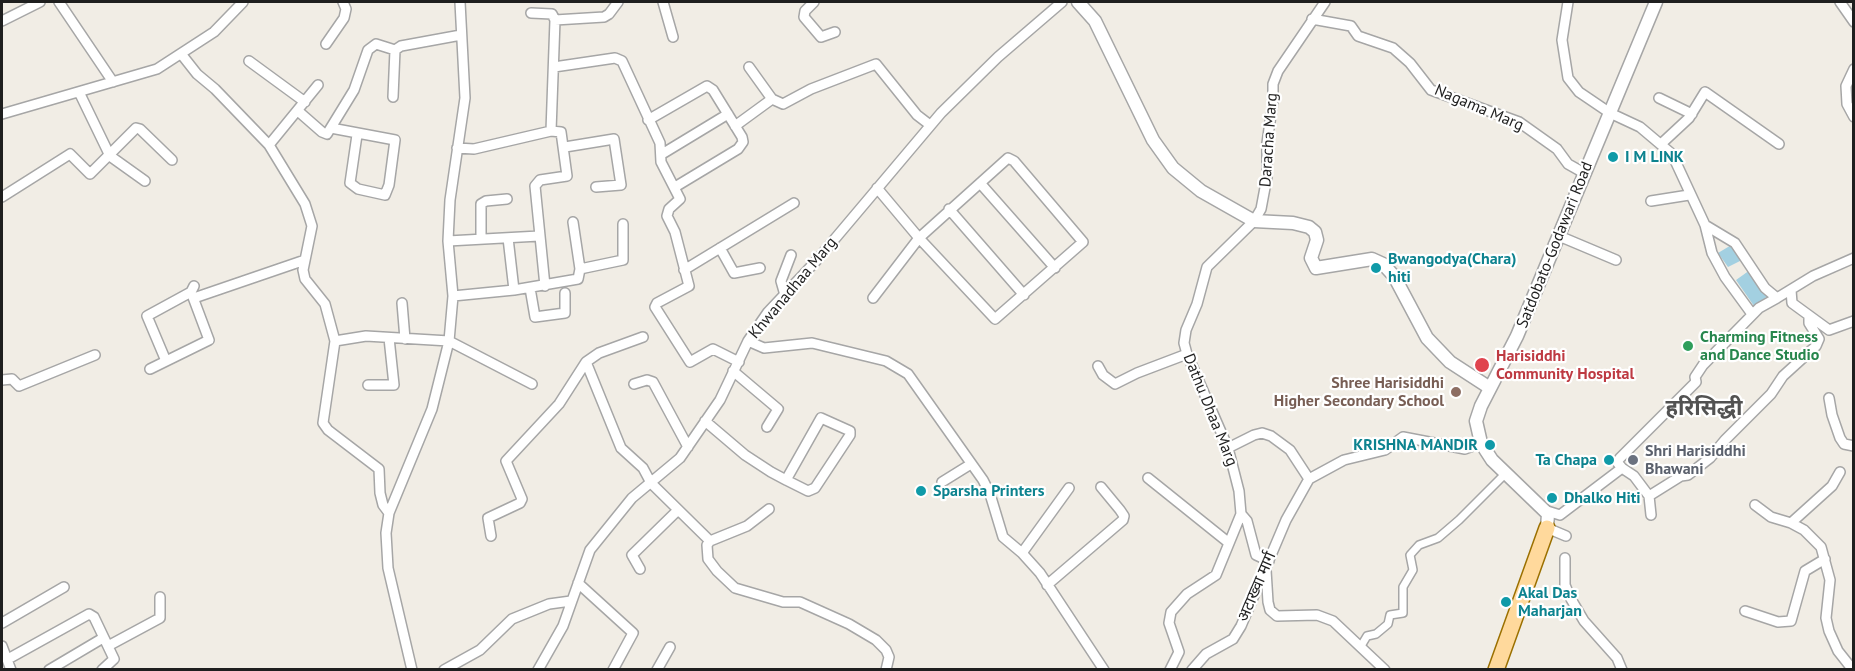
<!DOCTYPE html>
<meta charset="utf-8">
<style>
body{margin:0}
#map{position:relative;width:1855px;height:671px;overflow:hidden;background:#f1ede5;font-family:"PT Sans",sans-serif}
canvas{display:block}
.frame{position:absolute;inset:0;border:3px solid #1f1f1f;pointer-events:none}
</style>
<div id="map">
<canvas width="1855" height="671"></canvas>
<div class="frame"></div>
</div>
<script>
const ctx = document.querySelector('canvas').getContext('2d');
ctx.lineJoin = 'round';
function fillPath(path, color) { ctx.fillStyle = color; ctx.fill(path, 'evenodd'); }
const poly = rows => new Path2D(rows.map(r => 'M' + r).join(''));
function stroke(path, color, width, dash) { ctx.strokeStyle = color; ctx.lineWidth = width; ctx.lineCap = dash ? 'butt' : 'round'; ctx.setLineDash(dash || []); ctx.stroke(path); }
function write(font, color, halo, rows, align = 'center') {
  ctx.font = font + ' "PT Sans","Noto Sans Devanagari",sans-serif'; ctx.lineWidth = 4.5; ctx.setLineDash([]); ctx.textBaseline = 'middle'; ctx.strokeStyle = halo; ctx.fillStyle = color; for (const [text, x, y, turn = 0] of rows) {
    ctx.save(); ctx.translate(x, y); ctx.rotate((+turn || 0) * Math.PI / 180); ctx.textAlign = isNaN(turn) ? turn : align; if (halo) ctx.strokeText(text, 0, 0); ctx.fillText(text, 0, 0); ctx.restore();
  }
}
const water = poly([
 [1733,244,1742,260,1728,267,1718,253],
 [1750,270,1768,296,1754,306,1736,280]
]);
const pedestrian = poly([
 [1361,646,1367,636,1376,634,1388,624,1390,615,1403,613,1403,587,1413,570,1410,555,1419,545,1438,538,1459,520,1505,474]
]);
const minor = poly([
 [59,2,113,82],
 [663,2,673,37],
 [814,2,805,11,804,17,821,37,835,32],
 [1568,2,1562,40,1568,78,1579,92,1610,113,1640,127,1672,154,1705,225,1712,253,1725,277,1752,314],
 [1840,2,1854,22],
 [531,13,552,14,555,20,551,131],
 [1312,19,1351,26,1358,36,1393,48,1410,63,1431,90,1519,122,1557,149,1568,164,1584,173],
 [555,20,604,17,609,14,618,2],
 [2,21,40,2],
 [326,44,344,18,346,9,343,2],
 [395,50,401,46,461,35],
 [182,55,197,74,215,89,269,145,305,204,312,226,303,270,305,279,325,304,335,341,366,336,449,341,532,384],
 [249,61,305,102],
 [554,67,615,58,622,61,660,143,661,162,680,199,669,209,667,216,675,232,689,286,657,303,655,307,690,362,713,349,739,362],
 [749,67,772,99,783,104,811,89,876,64,917,115,930,125],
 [1854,69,1846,86,1847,104,1854,117],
 [79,92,110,156,145,181],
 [1659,98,1692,114],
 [298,111,322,132,327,134,354,90,368,50,376,44,395,50,393,97],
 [2,114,157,69,214,32,243,2],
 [648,120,707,86,713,90,742,137,743,142,738,149,675,187],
 [735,126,772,99],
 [331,128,395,140,389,185,385,195,358,189,350,183,357,135],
 [1661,144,1689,118,1705,92,1779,144],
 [269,145,318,85],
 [565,147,614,139,621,185,596,187],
 [457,148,474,149,551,131,561,132,567,176,540,180,535,186,545,286],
 [662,154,728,114],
 [980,183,1055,268],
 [2,197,70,154,90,174,136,128,140,129,172,160],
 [1651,201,1689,195],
 [949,209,1024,295],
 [573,222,580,269],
 [1705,225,1735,243,1765,288,1777,298,1813,276,1854,258],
 [1559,236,1616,260],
 [481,238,481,204,486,201,507,199],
 [508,238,514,290],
 [448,241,539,236],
 [720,248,734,273,760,268],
 [684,270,794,203],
 [530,288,535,317,565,313,565,293],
 [1791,290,1792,303,1829,330,1854,321],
 [785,295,781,281,791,255],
 [453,296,514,290,578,279,580,269,623,260,623,224],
 [194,298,305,260],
 [873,298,919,238,1008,158,1014,161,1083,242,995,319,919,238,877,188],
 [402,303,405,339],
 [335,341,323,423,328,430,379,469,380,493,383,505,389,513],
 [748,341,764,348,812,343,886,361,908,374,983,480,990,494,1003,537,1022,553,1040,573,1104,670],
 [166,361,147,316,191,292],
 [586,362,599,353,643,337],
 [1098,366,1103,375,1115,384,1137,373,1187,354],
 [150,369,209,340,191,292,194,286],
 [733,371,778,409,767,427],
 [2,380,12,379,19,386,95,355],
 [634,384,647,380,653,382,688,447],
 [368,385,394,385,389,338],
 [1829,398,1832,415,1840,438,1844,444,1854,446],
 [705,421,745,455,771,472,786,480,808,491,815,488,850,435,850,431,821,418,786,480],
 [1228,448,1254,435,1262,433,1271,436,1290,450,1309,479],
 [1622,468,1634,476,1649,496,1651,515],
 [1148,478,1229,543],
 [942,482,971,464],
 [1649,496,1681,476,1688,475,1710,458,1725,440,1771,394,1783,376,1816,346,1819,339,1809,323,1809,316],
 [1755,505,1771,517,1791,523,1804,530,1821,547,1830,580,1826,618,1829,631,1838,651,1853,670],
 [1544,510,1560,515,1622,468,1617,462,1620,458,1696,382,1695,377,1703,365,1759,308,1777,298],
 [1241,514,1247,521,1256,555,1269,561],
 [1791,523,1832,486,1840,472],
 [1547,528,1566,536],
 [491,536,488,518,520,503,522,499,506,461,559,404,586,362,621,448,643,468,651,483,710,541,707,545,708,559,717,571,735,588,783,602,800,602,849,624,876,640,886,650,889,657,886,670],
 [710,541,747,526,769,509],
 [1022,553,1069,488],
 [1565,558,1565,585,1571,599,1584,621,1617,658,1622,670],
 [640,569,632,555,678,510],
 [1266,570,1268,602,1270,610,1277,616,1317,615,1333,621,1385,670],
 [578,583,633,633,613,670],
 [1047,585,1123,520,1124,516,1120,510,1101,487],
 [1745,611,1778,622,1791,621,1805,571,1825,559],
 [2,623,64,587],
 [2,646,11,670],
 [108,646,160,618,160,597],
 [8,659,89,614,94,617,114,659,102,670],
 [49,670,103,638],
 [412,670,388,568,386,533,389,513,432,409,449,341,453,296,448,241,450,200,465,98,460,2],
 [444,670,480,650,512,619,549,604,571,601],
 [538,670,563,626,590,550,632,498,680,458,720,400,748,341,768,312,817,260,941,113,998,57,1062,2],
 [657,670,670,647],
 [1170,670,1179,652,1169,623,1171,612,1187,594,1216,575,1241,514,1239,491,1228,448,1187,354,1184,343,1186,330,1197,304,1207,267,1254,221,1261,209,1267,177,1267,143,1273,101,1273,84,1278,71,1325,2],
 [1192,670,1206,654,1233,639,1241,626,1286,520,1309,479,1344,460,1385,450,1403,437,1465,449,1481,443]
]);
const tertiary = poly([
 [1078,2,1095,21,1153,140,1173,168,1201,191,1254,221,1293,223,1309,227,1315,232,1317,240,1311,258,1316,268,1372,259,1383,264,1394,276,1427,338,1450,362,1490,388],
 [1547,528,1548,514,1492,460,1481,443,1476,421,1481,406,1517,336,1656,2]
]);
const primary = poly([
 [1496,670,1547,528]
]);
const markers = [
 [1613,157,6,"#0f9aa8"],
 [1376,268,6,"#0f9aa8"],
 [1688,346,6,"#2e9e5b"],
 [1482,365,8,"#e0444e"],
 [1456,392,6,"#8d6e63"],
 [1490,445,6,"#0f9aa8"],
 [1609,460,6,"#0f9aa8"],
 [1633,460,6,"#6b7280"],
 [921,491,6,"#0f9aa8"],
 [1552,498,6,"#0f9aa8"],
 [1506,602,6,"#0f9aa8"]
];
const streetNames = [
 ["Nagama Marg",1479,108,23],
 ["Daracha Marg",1269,140,-86],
 ["Satdobato-Godawari Road",1555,245,-68],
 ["Khwanadhaa Marg",793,288,-50],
 ["Dathu Dhaa Marg",1210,410,68],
 ["अटाख्वा मार्ग",1257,587,-67]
];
const cultureNames = [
 ["I M LINK",1625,157],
 ["Bwangodya(Chara)",1388,259],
 ["hiti",1388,277],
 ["KRISHNA MANDIR",1478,445,"right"],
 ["Ta Chapa",1597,460,"right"],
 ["Sparsha Printers",933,491],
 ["Dhalko Hiti",1564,498],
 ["Akal Das",1518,593],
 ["Maharjan",1518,611]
];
const leisureNames = [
 ["Charming Fitness",1700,337],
 ["and Dance Studio",1700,355]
];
const healthNames = [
 ["Harisiddhi",1496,356],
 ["Community Hospital",1496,374]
];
const educationNames = [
 ["Shree Harisiddhi",1444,383],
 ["Higher Secondary School",1444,401]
];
const worshipNames = [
 ["Shri Harisiddhi",1645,451],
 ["Bhawani",1645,469]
];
const districtNames = [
 ["हरिसिद्धी",1704,409]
];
fillPath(water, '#a3d0e1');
stroke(pedestrian, '#a6a6a6', 10);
stroke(minor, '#a6a6a6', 12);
stroke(tertiary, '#a6a6a6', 15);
stroke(primary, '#9b7000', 18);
stroke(pedestrian, '#fff', 7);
stroke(minor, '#fff', 9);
stroke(tertiary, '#fff', 12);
stroke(primary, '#ffd99c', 15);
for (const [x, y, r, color] of markers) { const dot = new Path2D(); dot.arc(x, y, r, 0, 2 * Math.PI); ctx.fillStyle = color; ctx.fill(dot); stroke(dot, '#fff', 2); }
write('16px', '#1f1f1f', '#fff', streetNames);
write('bold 16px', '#0d838f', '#fff', cultureNames, 'left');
write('bold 16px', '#27864d', '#fff', leisureNames, 'left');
write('bold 16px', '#be3a42', '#fff', healthNames, 'left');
write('bold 16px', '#785e54', '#fff', educationNames, 'right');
write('bold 16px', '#5b616d', '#fff', worshipNames, 'left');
write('bold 22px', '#525252', '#fff', districtNames);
</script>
